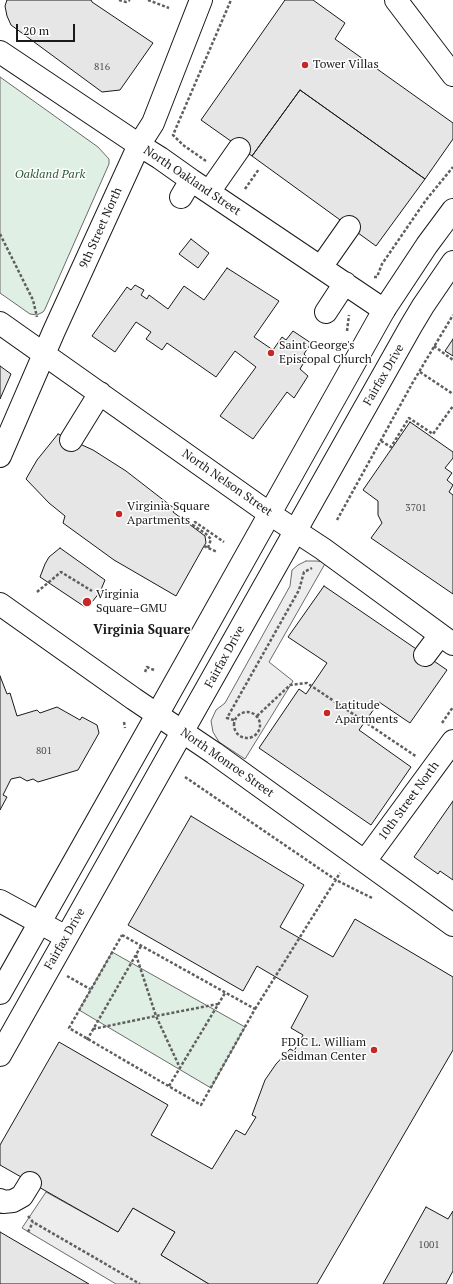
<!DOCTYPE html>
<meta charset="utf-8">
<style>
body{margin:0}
#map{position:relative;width:453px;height:1284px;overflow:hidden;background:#fff;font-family:"PT Serif",serif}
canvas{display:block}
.scale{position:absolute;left:16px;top:24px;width:59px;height:18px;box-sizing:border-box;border:2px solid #1a1a1a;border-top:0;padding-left:5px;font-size:12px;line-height:14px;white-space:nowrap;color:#1a1a1a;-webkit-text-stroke:3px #fff;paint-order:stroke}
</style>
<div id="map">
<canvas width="453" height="1284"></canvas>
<div class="scale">20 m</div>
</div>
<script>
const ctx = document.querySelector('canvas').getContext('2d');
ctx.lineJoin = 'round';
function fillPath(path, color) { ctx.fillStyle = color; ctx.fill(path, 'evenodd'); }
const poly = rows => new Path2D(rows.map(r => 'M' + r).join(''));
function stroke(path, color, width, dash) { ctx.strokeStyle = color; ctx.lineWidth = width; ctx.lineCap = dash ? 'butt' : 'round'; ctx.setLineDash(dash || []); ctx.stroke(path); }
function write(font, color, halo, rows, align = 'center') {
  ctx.font = font + ' "PT Serif",serif'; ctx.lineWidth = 3; ctx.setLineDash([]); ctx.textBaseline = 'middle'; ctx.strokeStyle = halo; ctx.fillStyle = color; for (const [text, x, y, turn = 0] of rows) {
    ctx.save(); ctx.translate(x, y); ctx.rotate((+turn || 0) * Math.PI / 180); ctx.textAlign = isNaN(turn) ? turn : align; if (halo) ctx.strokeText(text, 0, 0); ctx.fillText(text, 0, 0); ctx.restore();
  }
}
const green = poly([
 [0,77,98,147,109,159,109,164,45,309,43,312,37,315,30,314,0,293,0,77],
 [112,952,245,1027,211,1088,79,1010,112,952]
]);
const parking = poly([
 [306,561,316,561,326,562,269,662,293,681,245,759,219,742,213,732,211,721,216,710,225,703,290,586,292,570,298,565,306,561],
 [46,1192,118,1232,133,1208,175,1232,161,1255,209,1284,116,1284,22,1228,46,1192]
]);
const building = poly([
 [7,0,91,0,92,2,153,43,120,90,102,92,11,25,7,16,5,6,7,0],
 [285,0,313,0,345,23,335,39,453,123,453,139,425,179,300,90,252,156,201,120,285,0],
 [300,90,425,179,376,246,252,156,300,90],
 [191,239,209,253,198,268,179,254,191,239],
 [227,268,279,301,254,337,273,350,282,337,286,340,293,331,311,343,304,354,307,357,300,369,308,376,294,398,287,392,253,439,220,416,256,367,235,351,216,377,167,343,162,350,146,339,151,332,136,322,115,352,92,336,127,287,131,290,135,285,144,290,141,295,147,299,149,295,168,309,184,286,204,300,227,268],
 [453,339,453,356,445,351,453,339],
 [0,366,11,374,0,399,0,366],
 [410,422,453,452,453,458,445,468,452,473,447,480,453,485,449,492,453,495,453,594,371,538,382,523,378,515,378,501,363,490,410,422],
 [58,434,93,450,126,471,175,509,173,512,205,536,206,543,204,546,176,596,114,560,63,523,65,516,49,503,26,479,37,460,58,434],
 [60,548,105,580,100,592,92,602,85,607,40,577,45,564,49,557,60,548],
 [324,586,447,670,410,723,379,702,359,730,411,767,371,825,259,748,299,689,306,694,327,663,288,637,324,586],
 [0,676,7,694,10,693,17,716,37,710,40,713,57,707,80,720,82,717,97,725,99,733,78,770,38,782,33,779,27,781,20,777,11,779,3,795,7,797,0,810,0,676],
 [453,801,453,880,440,871,438,874,414,857,453,801],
 [191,816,304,885,280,927,333,957,355,919,453,977,453,1050,317,1284,209,1284,161,1255,175,1232,133,1208,118,1232,0,1165,0,1145,59,1042,168,1105,151,1135,212,1169,236,1130,245,1135,256,1117,252,1115,265,1080,276,1064,290,1049,294,1051,303,1035,291,1028,308,996,257,966,243,991,128,925,191,816],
 [426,1207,448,1219,453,1211,453,1271,446,1284,383,1284,426,1207],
 [0,1232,89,1284,0,1284,0,1232]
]);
const path = poly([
 [119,0,126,2,130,0],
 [148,0,169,8],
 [206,161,183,145,173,135,231,0],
 [245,189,259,169],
 [0,234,33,300,37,317],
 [374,277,377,277,382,264,426,200,453,167],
 [347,331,349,315],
 [434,346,453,360],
 [420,372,453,394],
 [381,441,391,447,409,418,433,434,453,406],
 [337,520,413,382,453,315],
 [204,546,217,552],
 [208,548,211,539,206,534,193,525,195,522,224,542],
 [37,592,61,572,92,591],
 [166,628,178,634],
 [145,672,147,667,154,670],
 '234 725a13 13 0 1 1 26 0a13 13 0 1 1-26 0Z',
 [257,716,290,685,307,683,417,757],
 [234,720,227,718,299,590,304,572,312,568],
 [124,722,125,728],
 [442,723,453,707],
 [185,777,336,880,372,898],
 [122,935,255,1009,201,1105,69,1028,122,935],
 [136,955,156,1016,180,1068],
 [67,976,90,989],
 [255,1009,340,873],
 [93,1029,156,1016,218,1004],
 [87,1040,141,946],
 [169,1086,225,993],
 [28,1216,33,1222,140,1284],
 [28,1232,33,1222]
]);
const minor = poly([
 [396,0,453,75],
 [0,52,139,145,160,158,191,180,384,310],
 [209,192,239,149],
 [181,197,191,180],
 [321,267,349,227],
 [326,312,345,283],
 [0,323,270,514,323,549,453,644],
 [71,440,100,393],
 [0,456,54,331,128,169,139,145,153,123,201,0],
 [0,604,134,699,214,753,453,925],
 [425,655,440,635],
 [365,861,453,741],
 [0,901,66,937],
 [0,1200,3,1202,13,1201,22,1196,30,1183]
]);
const major = poly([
 [0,993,157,715,384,310,427,245,453,210],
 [0,1055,411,326,423,306,453,262]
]);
const markers = [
 [305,65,4,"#c62828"],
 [271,353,4,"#c62828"],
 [119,514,4,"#c62828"],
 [87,602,5,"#c62828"],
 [327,713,4,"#c62828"],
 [374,1050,4,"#c62828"]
];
const numberNames = [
 ["816",102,67],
 ["3701",416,508],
 ["801",44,751],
 ["1001",429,1245]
];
const poiNames = [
 ["Tower Villas",313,65],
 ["Saint George's",279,346],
 ["Episcopal Church",279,360],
 ["Virginia Square",127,507],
 ["Apartments",127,521],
 ["Virginia",96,595],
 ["Square–GMU",96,609],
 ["Latitude",335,706],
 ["Apartments",335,720],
 ["FDIC L. William",366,1043,"right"],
 ["Seidman Center",366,1057,"right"]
];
const parkNames = [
 ["Oakland Park",50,175]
];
const streetNames = [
 ["North Oakland Street",192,181,34],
 ["9th Street North",101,228,-66],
 ["Fairfax Drive",384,375,-60],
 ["North Nelson Street",227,483,35],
 ["Fairfax Drive",225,657,-61],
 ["North Monroe Street",227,763,35],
 ["10th Street North",409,801,-54],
 ["Fairfax Drive",65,939,-60]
];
const neighbourhoodNames = [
 ["Virginia Square",142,630]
];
fillPath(green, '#e0efe3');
stroke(green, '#6a6a6a', 1);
fillPath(parking, '#ededed');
stroke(parking, '#6a6a6a', 1);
fillPath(building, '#e6e6e6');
stroke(building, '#1a1a1a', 1);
stroke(minor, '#1a1a1a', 24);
stroke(major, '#1a1a1a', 24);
stroke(path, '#5f5f5f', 2.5, [3, 2]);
stroke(minor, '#fff', 22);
stroke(major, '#fff', 22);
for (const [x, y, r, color] of markers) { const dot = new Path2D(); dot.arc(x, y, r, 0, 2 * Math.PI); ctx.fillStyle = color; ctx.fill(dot); stroke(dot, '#fff', 1.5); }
write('10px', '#4d4d4d', null, numberNames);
write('12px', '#1a1a1a', '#fff', poiNames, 'left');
write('italic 12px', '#2b5a34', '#fff', parkNames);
write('12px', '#1a1a1a', '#fff', streetNames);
write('bold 13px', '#1a1a1a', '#fff', neighbourhoodNames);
</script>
